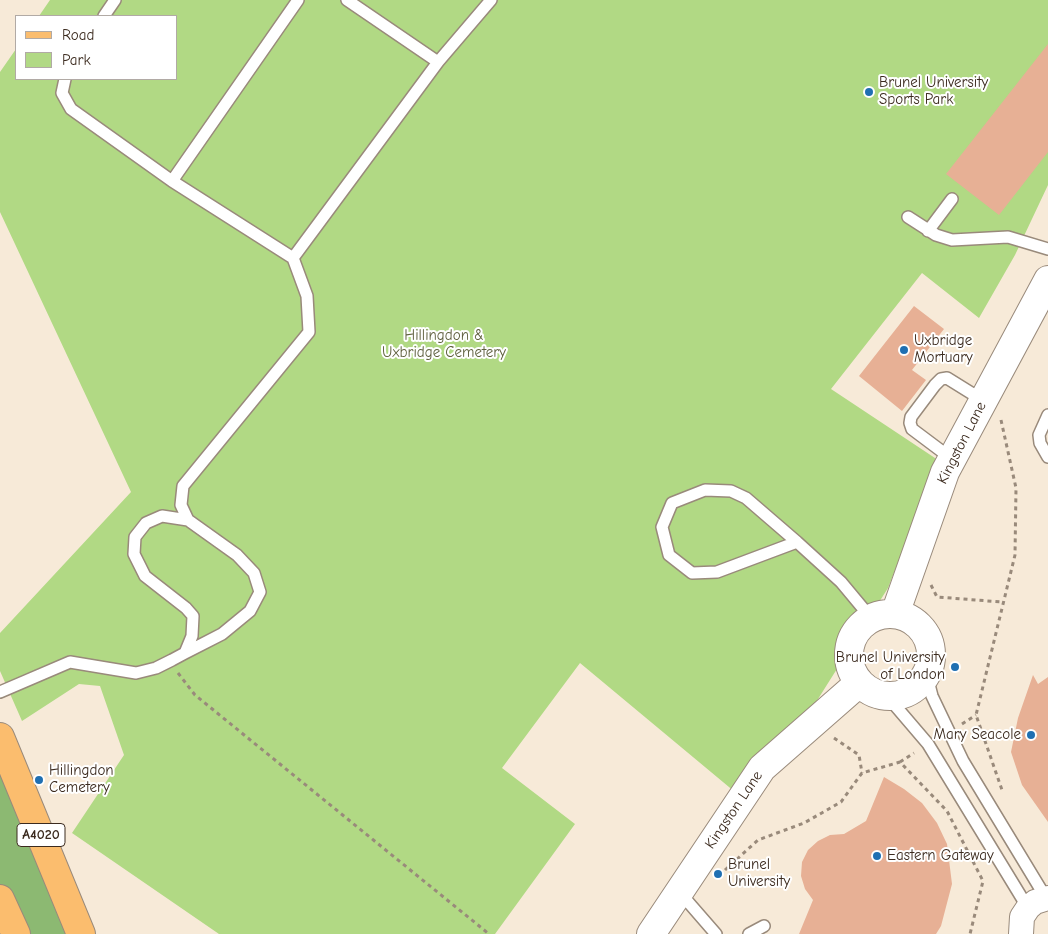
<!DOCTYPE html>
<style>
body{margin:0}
#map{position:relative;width:1048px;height:934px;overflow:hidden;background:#f7ead8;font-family:"Comic Neue",sans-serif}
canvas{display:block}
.legend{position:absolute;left:15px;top:15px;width:162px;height:65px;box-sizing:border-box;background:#fff;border:1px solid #b1aaa5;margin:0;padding:6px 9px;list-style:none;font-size:15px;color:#3b2a1e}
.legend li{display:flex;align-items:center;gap:10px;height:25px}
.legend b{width:25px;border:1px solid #b1aaa5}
</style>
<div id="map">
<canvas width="1048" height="934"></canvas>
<ul class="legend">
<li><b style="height:6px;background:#fbbd6e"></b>Road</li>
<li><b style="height:14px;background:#b1d984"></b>Park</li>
</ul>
</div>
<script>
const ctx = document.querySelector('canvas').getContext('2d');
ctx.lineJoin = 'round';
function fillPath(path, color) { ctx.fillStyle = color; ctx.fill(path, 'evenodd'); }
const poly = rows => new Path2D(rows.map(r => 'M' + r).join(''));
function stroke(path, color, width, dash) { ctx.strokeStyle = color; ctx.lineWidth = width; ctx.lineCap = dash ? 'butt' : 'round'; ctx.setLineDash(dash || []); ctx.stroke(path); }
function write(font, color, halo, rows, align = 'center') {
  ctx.font = font + ' "Comic Neue",sans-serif'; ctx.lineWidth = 4; ctx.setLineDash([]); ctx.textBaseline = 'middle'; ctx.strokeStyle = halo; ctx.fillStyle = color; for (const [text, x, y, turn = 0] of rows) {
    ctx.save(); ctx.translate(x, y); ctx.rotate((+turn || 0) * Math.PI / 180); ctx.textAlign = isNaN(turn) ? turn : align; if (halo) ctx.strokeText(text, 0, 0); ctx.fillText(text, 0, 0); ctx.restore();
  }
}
const green = poly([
 [50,0,1048,0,1048,185,1015,255,979,318,922,273,831,389,938,460,888,588,818,699,747,802,580,663,502,768,575,824,495,934,219,934,72,833,124,755,100,686,79,684,22,721,0,671,0,633,131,492,0,212,0,72,16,49,16,79,176,79,176,16,39,16]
]);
const forest = poly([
 [0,737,81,934,16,934,0,899]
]);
const building = poly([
 [1048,44,1048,152,999,215,946,174],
 [914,306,944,329,912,370,926,380,902,411,859,376],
 [1033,675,1038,684,1048,677,1048,822,1022,785,1011,752,1018,718],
 [884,777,904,789,922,803,937,823,947,844,952,884,941,926,936,934,799,934,813,900,805,889,801,876,802,862,808,850,818,841,830,835,844,834,866,821]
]);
const path = poly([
 [1001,420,1016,488,1015,555,976,715,1002,790],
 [931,585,937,597,1002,602],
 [178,673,195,695,489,934],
 [962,724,976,715],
 [834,738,859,755,862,773],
 [900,762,914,753],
 [725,870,758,840,804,823,841,802,862,773,900,762,947,811,983,881,970,934]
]);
const service = poly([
 [347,0,438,62],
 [104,16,115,0],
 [65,79,62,93,71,109,172,181,293,258,307,296,309,332,183,486,181,505,188,520],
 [172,181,298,0],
 [908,217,936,235,952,240,1008,237,1048,249],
 [928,231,952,199],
 [293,258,438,62,491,0],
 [1048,415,1039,435,1040,443,1048,457],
 [952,459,912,429,910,423,911,417,935,385,941,379,947,378,984,401],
 [797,542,717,572,692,573,669,555,662,527,672,503,705,490,731,491,746,498,797,542,841,582,871,618],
 [926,673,932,696,963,761,1046,898],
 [0,692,70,662,136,673,156,668,172,660,185,653,222,634,250,611,260,592,254,573,237,555,188,520,162,516,146,523,135,537,134,554,145,576,186,608,193,616,192,636,185,653],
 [887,696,928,744,1028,908],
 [677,894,689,903,716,934],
 [749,934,764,926]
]);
const minor = poly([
 [1021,934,1022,917,1028,908,1035,902,1048,898]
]);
const tertiary = poly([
 [895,614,945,472,1048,280],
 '849 655a41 41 0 1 1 82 0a41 41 0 1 1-82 0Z',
 [651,934,762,768,859,683]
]);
const primary = poly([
 [0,737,81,934],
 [0,899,16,934]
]);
const markers = [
 [869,92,5,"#1f6fb2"],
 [904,350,5,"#1f6fb2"],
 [955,667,5,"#1f6fb2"],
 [1031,735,5,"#1f6fb2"],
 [39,780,5,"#1f6fb2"],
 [877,856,5,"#1f6fb2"],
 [718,874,5,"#1f6fb2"]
];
const shields = [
 [41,835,48]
];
const shieldNames = [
 ["A4020",41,835]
];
const poiNames = [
 ["Brunel University",879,83],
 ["Sports Park",879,100],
 ["Uxbridge",914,341],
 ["Mortuary",914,358],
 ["Brunel University",945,658,"right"],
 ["of London",945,675,"right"],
 ["Mary Seacole",1021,735,"right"],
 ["Hillingdon",49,771],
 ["Cemetery",49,788],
 ["Eastern Gateway",887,856],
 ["Brunel",728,865],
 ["University",728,882]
];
const parkNames = [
 ["Hillingdon &",444,336],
 ["Uxbridge Cemetery",444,353]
];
const streetNames = [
 ["Kingston Lane",962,443,-63],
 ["Kingston Lane",734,810,-56]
];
fillPath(green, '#b1d984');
fillPath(forest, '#8cb972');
fillPath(building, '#e7b095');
stroke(service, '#998a7b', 14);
stroke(minor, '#998a7b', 26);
stroke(tertiary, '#998a7b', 30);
stroke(primary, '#998a7b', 30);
stroke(path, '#998a7b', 3, [4, 4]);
stroke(service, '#fff', 11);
stroke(minor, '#fff', 24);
stroke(tertiary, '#fff', 28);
stroke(primary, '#fbbd6e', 28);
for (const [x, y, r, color] of markers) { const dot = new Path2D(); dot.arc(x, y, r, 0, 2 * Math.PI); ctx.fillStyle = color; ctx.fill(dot); stroke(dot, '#fff', 2); }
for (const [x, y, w] of shields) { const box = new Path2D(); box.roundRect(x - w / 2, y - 11.5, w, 23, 4); ctx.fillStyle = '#fff'; ctx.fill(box); stroke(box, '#3b2a1e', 1); }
write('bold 14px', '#3b2a1e', null, shieldNames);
write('15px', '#3b2a1e', '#fff', poiNames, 'left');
write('15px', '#5e5f3d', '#fff', parkNames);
write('15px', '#3b2a1e', '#fff', streetNames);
</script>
